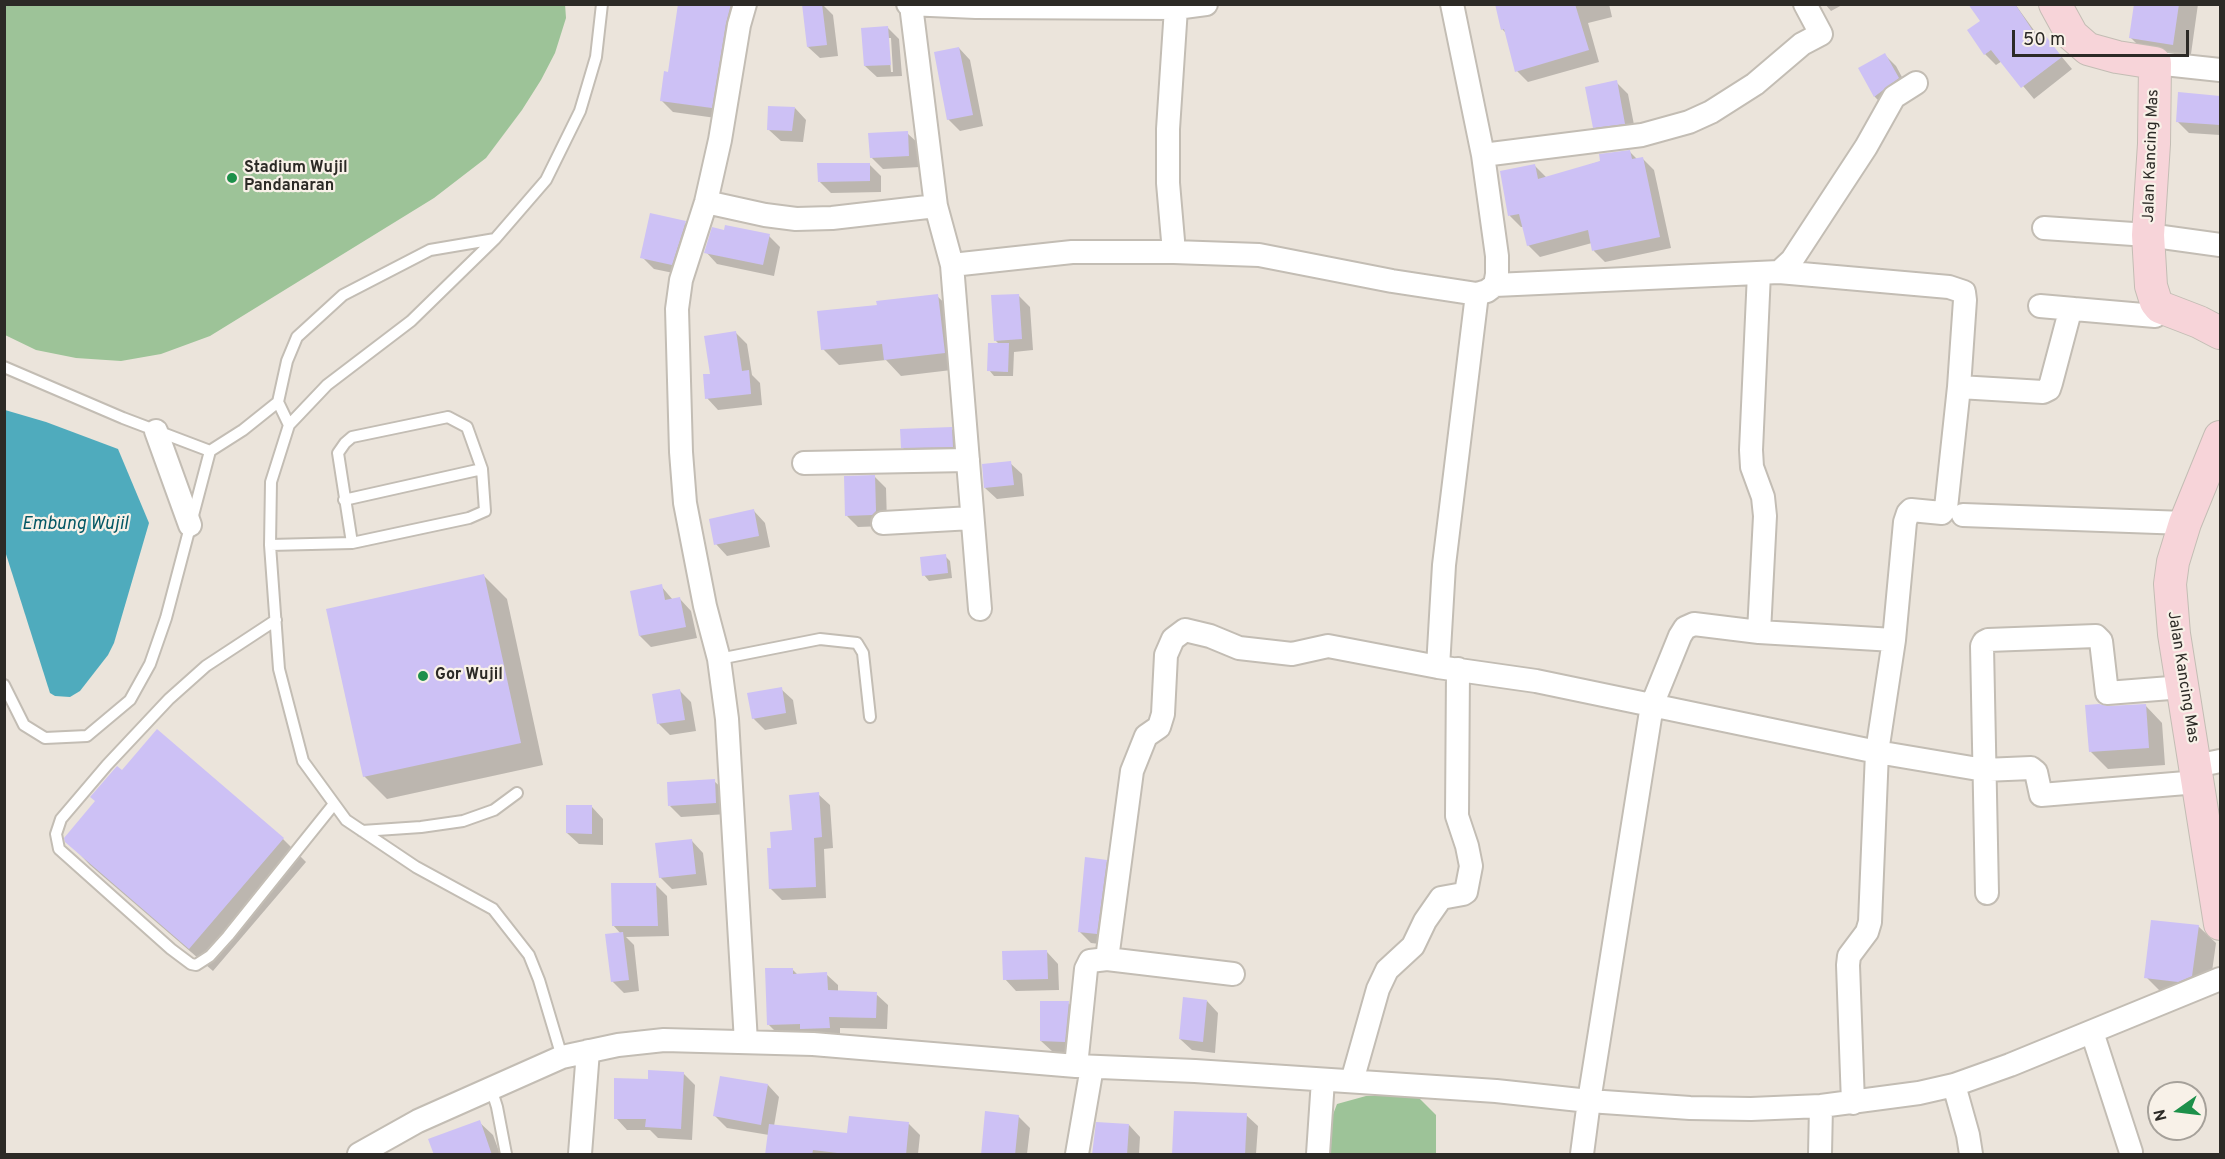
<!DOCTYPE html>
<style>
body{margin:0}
#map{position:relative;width:2225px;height:1159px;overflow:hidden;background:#ebe4db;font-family:Overpass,sans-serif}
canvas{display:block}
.frame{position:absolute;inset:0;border:6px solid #2c2a26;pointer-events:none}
.north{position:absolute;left:2147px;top:1081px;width:60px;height:60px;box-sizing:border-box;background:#f8f1e8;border:2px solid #a6a19a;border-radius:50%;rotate:256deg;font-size:16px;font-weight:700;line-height:24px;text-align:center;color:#2c2a26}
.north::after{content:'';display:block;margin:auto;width:21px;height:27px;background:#1d904a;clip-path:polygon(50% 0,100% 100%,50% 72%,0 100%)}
.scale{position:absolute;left:2012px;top:30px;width:177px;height:27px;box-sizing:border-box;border:3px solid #2c2a26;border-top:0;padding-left:8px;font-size:18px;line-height:21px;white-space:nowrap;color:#2c2a26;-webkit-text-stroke:4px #f8f1e8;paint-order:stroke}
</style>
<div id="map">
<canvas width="2225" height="1159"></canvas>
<div class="frame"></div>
<div class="north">N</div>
<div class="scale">50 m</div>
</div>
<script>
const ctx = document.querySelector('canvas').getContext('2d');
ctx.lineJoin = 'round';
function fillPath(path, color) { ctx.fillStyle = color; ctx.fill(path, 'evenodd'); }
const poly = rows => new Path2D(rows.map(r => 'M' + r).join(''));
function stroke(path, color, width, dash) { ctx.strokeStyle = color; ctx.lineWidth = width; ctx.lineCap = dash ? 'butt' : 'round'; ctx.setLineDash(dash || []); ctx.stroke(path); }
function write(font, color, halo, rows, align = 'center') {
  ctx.font = font + ' Overpass,sans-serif'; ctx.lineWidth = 4.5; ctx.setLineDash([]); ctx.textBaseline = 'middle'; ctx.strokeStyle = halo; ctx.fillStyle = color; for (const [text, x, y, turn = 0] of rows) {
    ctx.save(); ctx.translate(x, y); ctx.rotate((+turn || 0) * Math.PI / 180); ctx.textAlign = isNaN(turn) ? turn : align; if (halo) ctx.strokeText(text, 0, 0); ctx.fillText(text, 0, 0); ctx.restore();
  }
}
const green = poly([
 [5,4,565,4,566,18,555,53,541,80,522,110,486,158,434,198,210,336,161,354,121,361,76,358,36,350,5,335],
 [1408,1095,1418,1097,1436,1115,1436,1154,1329,1154,1329,1125,1337,1104,1366,1096]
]);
const water = poly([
 [5,410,46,422,118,449,149,523,114,643,108,655,80,691,70,697,55,696,50,693,5,551]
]);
const shadow = poly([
 [679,4,738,4,723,119,673,112,662,101,669,74],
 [816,4,822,4,833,15,838,56,820,58,808,47],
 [1497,4,1609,4,1612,17,1588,23,1599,62,1528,82,1517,71,1506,33,1502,29],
 [1825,4,1844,4,1831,11],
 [2015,4,2041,40,2045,37,2072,69,2034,99,2002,61,1996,65,1985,54],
 [2135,4,2198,4,2190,61,2148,55,2131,38],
 [888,28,899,39,902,76,877,77,865,66],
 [888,38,891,38,893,72,891,72],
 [959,48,970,60,983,126,960,131,948,119],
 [1885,55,1896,66,1909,90,1886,108,1875,97,1860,69],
 [1616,82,1628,94,1636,135,1606,138,1595,127],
 [2179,94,2220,97,2220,135,2189,133,2177,121],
 [795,108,806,120,803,142,781,141,769,130],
 [907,133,919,144,920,167,883,169,871,157],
 [1630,152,1637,159,1642,158,1654,170,1671,248,1605,262,1594,251,1592,243,1540,257,1528,245,1523,227,1521,227,1510,216,1502,172,1535,166,1547,178],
 [869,164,881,176,881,192,831,193,819,181],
 [685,223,696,234,683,275,654,269,642,257],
 [769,236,780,247,774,276,717,264,706,252],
 [1018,295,1030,307,1033,350,1014,352,1013,376,994,376,989,370,1000,345,995,340],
 [937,296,953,311,960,369,901,376,886,360,839,365,823,349,879,306],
 [736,333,747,344,752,375,760,383,762,405,718,410,707,398,711,375],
 [951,428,963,440,964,458,914,459,902,447],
 [1010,463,1022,474,1024,496,997,499,985,488],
 [875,477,886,488,887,523,884,526,858,527,847,516],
 [754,511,765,523,770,547,727,556,716,544],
 [945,556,950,561,952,578,929,581,924,575],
 [484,576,507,599,543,765,387,799,364,776],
 [661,586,673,600,680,599,691,611,697,638,651,647,640,636],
 [781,689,793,700,797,724,765,730,753,718],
 [680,691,691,702,696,731,670,735,658,723],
 [2145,705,2162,723,2165,765,2108,769,2090,751,2108,708],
 [714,781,726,792,727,814,681,817,670,806],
 [818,794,830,805,833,848,824,849,826,898,782,900,770,888,773,850,794,831],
 [592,807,603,819,603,845,579,844,567,833],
 [283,839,306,862,213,971,90,865,67,841],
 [692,841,703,853,707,885,672,889,660,877],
 [1106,861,1117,873,1108,945,1091,943,1079,931],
 [655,884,667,896,669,936,626,937,634,945,639,991,624,993,612,981,621,934,613,925],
 [2198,926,2216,943,2209,993,2164,995,2146,977],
 [1047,952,1058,964,1059,990,1016,991,1005,979],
 [792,969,798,975,826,974,838,985,838,992,876,994,888,1005,887,1029,840,1028,840,1039,780,1036,768,1024],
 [1207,1001,1218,1013,1215,1053,1192,1050,1180,1039],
 [1068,1003,1080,1014,1076,1052,1053,1052,1041,1041],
 [683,1073,695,1085,692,1140,658,1138,650,1130,627,1130,616,1118,649,1080],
 [768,1085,779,1097,774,1126,849,1135,909,1124,920,1135,918,1154,767,1154,769,1135,727,1128,715,1116],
 [1246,1115,1258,1126,1256,1154,1174,1154],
 [1018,1116,1030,1128,1027,1154,982,1154],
 [479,1122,493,1135,500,1154,436,1154],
 [1129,1125,1140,1137,1139,1154,1094,1154]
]);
const building = poly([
 [678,4,731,4,726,23,712,108,660,101,664,71,668,72],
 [802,4,822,4,827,45,807,47],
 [1495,4,1575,4,1589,50,1515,72,1504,29,1501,30],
 [1968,4,2015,4,2039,40,2045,35,2062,57,2021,88,1991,50,1984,55,1967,30,1980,21],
 [2134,4,2179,4,2173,45,2129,38],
 [888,26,891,65,864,66,861,28],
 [959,47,973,115,947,120,934,52],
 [1885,53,1899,78,1874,97,1858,68],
 [1617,80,1625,124,1593,128,1585,87],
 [2178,92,2220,96,2220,125,2176,122],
 [768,106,795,107,792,131,767,130],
 [908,131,909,156,870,158,868,133],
 [1630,150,1632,159,1643,157,1660,237,1592,251,1588,230,1527,246,1519,214,1508,216,1500,171,1535,164,1538,179,1600,161,1599,154],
 [817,163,870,163,870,181,818,182],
 [650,213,686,221,672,265,640,258],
 [725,225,770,234,763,265,704,253,712,227,724,230],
 [938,294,945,353,884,360,882,344,821,350,817,311,877,305,876,301],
 [1019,294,1022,339,994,341,991,295],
 [736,331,742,371,749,370,751,394,705,399,703,374,710,374,704,336],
 [988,343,1009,343,1008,372,987,371],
 [952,427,953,447,901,448,900,429],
 [1011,461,1014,485,984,488,982,464],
 [875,475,876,511,872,515,845,516,844,476],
 [754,509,759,536,714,545,709,519],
 [946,554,948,573,922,576,920,557],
 [484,574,521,743,363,777,326,609],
 [662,584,665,600,680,597,686,627,639,636,630,591],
 [782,687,786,713,752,719,747,693],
 [680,689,685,720,657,724,652,694],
 [2099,704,2108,706,2146,704,2149,748,2089,752,2085,705],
 [157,729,284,838,189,949,65,842,64,838,95,801,90,797,117,766,122,770],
 [715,779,716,803,668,806,667,782],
 [819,792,822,837,814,838,816,887,769,889,767,848,771,848,770,832,792,830,789,795],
 [566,805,592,805,592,834,566,833],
 [692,839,696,874,659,878,655,843],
 [1085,857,1107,860,1097,934,1078,932],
 [611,883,656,883,658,926,612,926],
 [2151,920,2199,925,2192,976,2178,982,2144,978],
 [623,932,629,980,611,982,605,934],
 [1047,950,1048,979,1003,980,1002,951],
 [765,968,793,968,793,974,827,972,828,990,877,992,876,1018,829,1017,830,1028,800,1029,800,1024,767,1025],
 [1183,997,1207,1000,1203,1042,1179,1039],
 [1040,1001,1069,1001,1065,1042,1040,1041],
 [648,1070,684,1072,681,1129,645,1127,646,1119,614,1119,614,1078,648,1079],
 [720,1076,768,1084,761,1125,713,1116],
 [985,1111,1019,1115,1015,1155,981,1155],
 [1174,1111,1247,1113,1245,1155,1172,1155],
 [849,1116,909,1122,906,1155,854,1155,813,1150,812,1155,765,1155,769,1124,847,1133],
 [480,1120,492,1155,434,1155,428,1139],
 [1096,1122,1129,1124,1127,1155,1092,1155]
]);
const lane = poly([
 [4,367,123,418,210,451],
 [278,402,289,425],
 [448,417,467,427,482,469,485,511,469,518,352,543,338,453,345,443,352,437,448,417],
 [344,500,482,469],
 [270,545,352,543],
 [276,620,206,666,169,699,107,765,61,819,56,834,59,849,171,949,191,964,196,965,210,956,228,936,334,804],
 [719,659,820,639,857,643,863,653,870,717],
 [4,685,24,725,45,738,87,736,130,700,150,664,166,618,210,451,243,430,278,402,287,361,297,337,343,295,430,250,495,239],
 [362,831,421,827,463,821,494,810,517,793],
 [562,1057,539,980,529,955,493,909,416,867,346,820,303,761,279,669,270,545,271,482,289,425,327,385,411,321,495,239,546,180,580,111,596,57,602,4],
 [491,1088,497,1107,506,1154]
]);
const street = poly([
 [745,4,739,25,720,140,706,202,681,280,677,309,681,452,685,503,705,606,719,659,727,719,746,1042],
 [908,4,976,7,1176,8,1206,4],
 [911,5,936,206,952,265,1072,252,1174,252,1259,255,1392,281,1477,294,1487,291,1495,285,1497,274,1497,256,1483,155,1452,4],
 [2155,63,2220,70],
 [1483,155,1642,135,1689,122,1711,112,1755,84,1802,44,1821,34,1805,4],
 [706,202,765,215,796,219,832,218,936,206],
 [2044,228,2148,235,2220,245],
 [1174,252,1168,183,1168,129,1176,8],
 [952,265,980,609],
 [1779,272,1949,287,1964,292,1965,300,1959,387,1946,508,1942,513,1911,510,1908,513,1905,522,1894,640,1877,752,1870,922,1867,932,1849,956,1848,965,1853,1103],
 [1495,285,1779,272,1792,260,1866,147,1894,97,1916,83],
 [2040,306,2074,309],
 [1959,387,2043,392,2049,389,2051,383,2069,315,2074,309,2155,316,2160,307],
 [156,431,190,525],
 [804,463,968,460],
 [1963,515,2185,523],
 [883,523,972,518],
 [1759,632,1765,516,1763,497,1752,467,1751,450,1759,273],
 [1438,667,1444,565,1477,294],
 [2196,766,2220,761],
 [1987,893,1982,646,1984,642,1988,640,2096,636,2101,641,2107,693,2183,687],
 [1107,959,1132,771,1146,736,1159,727,1163,714,1166,655,1173,639,1185,630,1210,636,1239,648,1292,654,1328,646,1438,667,1536,681,1877,752,1984,770,2031,768,2036,772,2041,795,2198,782],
 [2092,1032,2131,1152],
 [1076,1066,1086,969,1090,961,1107,959,1233,974],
 [1352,1081,1378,989,1387,970,1413,946,1425,921,1441,898,1463,894,1466,892,1471,866,1467,846,1457,816,1458,669],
 [1954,1085,1968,1135,1971,1154],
 [359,1154,418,1121,562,1057,618,1045,664,1040,813,1044,1076,1066,1195,1071,1496,1091,1589,1101,1690,1108,1751,1109,1821,1106,1919,1093,1954,1085,2010,1065,2220,979],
 [580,1154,588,1051],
 [1077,1154,1092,1067],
 [1318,1154,1323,1080],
 [1582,1154,1589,1101,1652,705,1680,636,1685,628,1694,624,1759,632,1894,640],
 [1820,1154,1821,1106]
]);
const secondary = poly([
 [2055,4,2072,35,2088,49,2117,57,2155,63,2154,144,2148,235,2151,286,2156,302,2160,307,2199,322,2220,333],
 [2220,437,2185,523,2173,562,2170,584,2174,634,2220,924]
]);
const markers = [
 [232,178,6,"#1d904a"],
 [423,676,6,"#1d904a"]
];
const streetNames = [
 ["Jalan Kancing Mas",2152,156,-88],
 ["Jalan Kancing Mas",2182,677,81]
];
const poiNames = [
 ["Stadium Wujil",244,169],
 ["Pandanaran",244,187],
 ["Gor Wujil",435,676]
];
const waterNames = [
 ["Embung Wujil",75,525]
];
fillPath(green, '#9dc398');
fillPath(water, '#4fabbd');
fillPath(shadow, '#0003');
fillPath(building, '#cdc1f5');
stroke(lane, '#c3bdb4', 14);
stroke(street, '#c3bdb4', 26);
stroke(secondary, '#c3bdb4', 34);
stroke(lane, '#fff', 10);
stroke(street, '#fff', 22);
stroke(secondary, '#f7d4d9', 32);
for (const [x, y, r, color] of markers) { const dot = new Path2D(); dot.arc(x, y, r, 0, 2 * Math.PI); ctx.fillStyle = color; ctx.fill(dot); stroke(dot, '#f8f1e8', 2); }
write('16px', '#2c2a26', '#f8f1e8', streetNames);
write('bold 16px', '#2c2a26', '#f8f1e8', poiNames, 'left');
write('italic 18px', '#035764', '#f8f1e8', waterNames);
</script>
